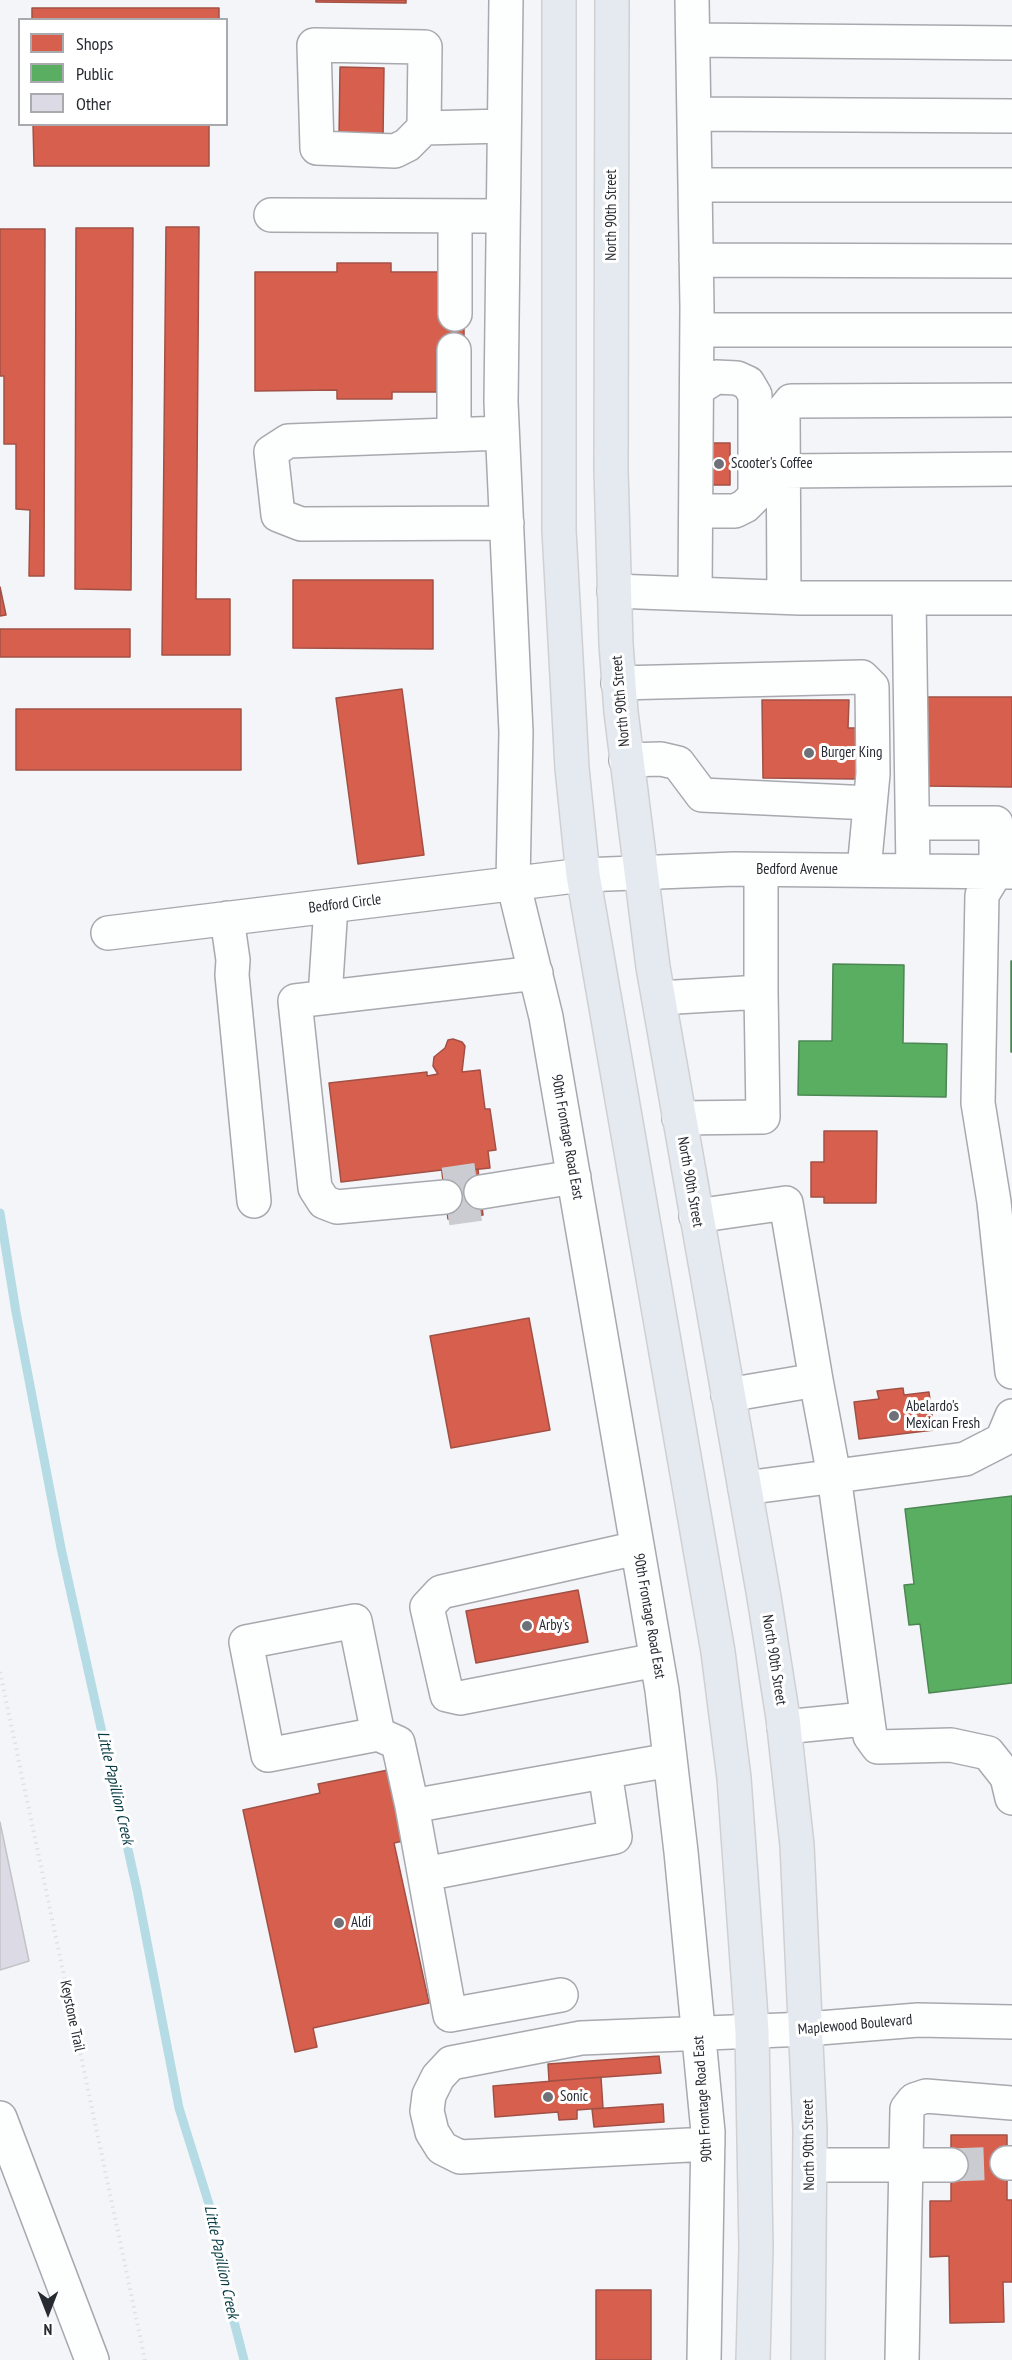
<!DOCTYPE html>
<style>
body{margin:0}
#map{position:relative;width:1012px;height:2360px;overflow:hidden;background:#f3f5f9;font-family:"PT Sans Narrow",sans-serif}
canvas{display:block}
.legend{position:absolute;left:18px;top:18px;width:210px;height:108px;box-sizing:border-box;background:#fff;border:2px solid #a9aaad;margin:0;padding:8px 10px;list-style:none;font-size:18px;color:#272a31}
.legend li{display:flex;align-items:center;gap:12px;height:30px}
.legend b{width:30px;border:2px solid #a9aaad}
.north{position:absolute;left:18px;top:2282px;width:60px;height:60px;-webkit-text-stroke:4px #fff;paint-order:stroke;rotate:180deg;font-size:16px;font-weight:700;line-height:24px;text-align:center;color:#272a31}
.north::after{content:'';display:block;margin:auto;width:21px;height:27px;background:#272a31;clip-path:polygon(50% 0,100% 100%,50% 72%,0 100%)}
</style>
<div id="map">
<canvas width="1012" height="2360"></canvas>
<ul class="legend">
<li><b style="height:16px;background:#d6604d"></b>Shops</li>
<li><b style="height:16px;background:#5aae61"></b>Public</li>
<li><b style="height:16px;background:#dcdbe5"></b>Other</li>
</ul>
<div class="north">N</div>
</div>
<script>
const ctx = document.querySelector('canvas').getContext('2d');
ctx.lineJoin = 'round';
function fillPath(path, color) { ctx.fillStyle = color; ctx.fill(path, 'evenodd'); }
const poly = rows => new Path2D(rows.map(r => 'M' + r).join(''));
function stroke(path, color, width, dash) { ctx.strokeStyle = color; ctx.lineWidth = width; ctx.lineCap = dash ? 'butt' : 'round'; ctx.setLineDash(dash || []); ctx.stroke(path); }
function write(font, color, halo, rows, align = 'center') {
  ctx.font = font + ' "PT Sans Narrow",sans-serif'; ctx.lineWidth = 6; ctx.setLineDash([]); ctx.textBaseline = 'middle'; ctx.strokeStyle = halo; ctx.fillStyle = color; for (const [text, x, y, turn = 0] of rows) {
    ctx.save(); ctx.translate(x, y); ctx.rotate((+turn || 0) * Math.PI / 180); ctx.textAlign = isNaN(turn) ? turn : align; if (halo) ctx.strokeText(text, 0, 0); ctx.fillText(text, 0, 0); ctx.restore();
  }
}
const shops = poly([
 [316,0,406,0,406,3,316,2,316,0],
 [32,8,219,8,219,20,32,20,32,8],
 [340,67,384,68,383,139,339,139,340,67],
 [33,124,209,124,209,166,34,166,33,124],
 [166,227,199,227,196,599,230,599,230,655,162,655,166,227],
 [76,228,133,228,131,590,75,589,76,228],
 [0,229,45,229,44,576,29,576,30,510,16,509,16,444,4,444,4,376,0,376,0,229],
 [337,263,391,263,391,272,445,272,464,314,464,350,445,392,392,392,392,399,337,399,337,390,255,391,255,272,337,272,337,263],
 [707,443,730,443,730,485,707,485,707,443],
 [293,580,433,580,433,649,293,648,293,580],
 [0,587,6,615,0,616,0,587],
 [0,629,130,629,130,657,0,657,0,629],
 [402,689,424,855,358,864,336,698,402,689],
 [925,697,1012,697,1012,787,924,786,925,697],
 [762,700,849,700,848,728,856,728,856,779,763,778,762,700],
 [16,709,241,709,241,770,16,770,16,709],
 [453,1039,462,1042,465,1046,462,1072,480,1070,485,1109,490,1109,496,1150,488,1151,490,1168,442,1173,442,1170,341,1182,329,1083,427,1072,427,1076,438,1074,433,1066,434,1057,445,1048,448,1040,453,1039],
 [824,1131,877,1131,876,1203,824,1203,824,1197,811,1197,811,1162,824,1162,824,1131],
 [478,1169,483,1215,448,1219,442,1173,478,1169],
 [529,1318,550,1430,451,1448,430,1336,529,1318],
 [903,1388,904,1395,929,1392,934,1430,859,1439,854,1402,879,1399,877,1391,903,1388],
 [578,1590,588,1642,476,1663,466,1611,578,1590],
 [388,1770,403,1841,394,1843,429,2003,313,2028,317,2047,295,2052,243,1810,320,1793,318,1784,388,1770],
 [659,2056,661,2073,549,2081,548,2064,659,2056],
 [601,2077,603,2108,577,2110,577,2119,559,2120,558,2112,495,2117,493,2086,601,2077],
 [663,2104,664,2122,594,2127,592,2109,663,2104],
 [951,2135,1007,2135,1007,2200,1012,2200,1012,2282,1003,2282,1004,2322,950,2323,949,2256,930,2257,930,2201,951,2201,951,2135],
 [596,2290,651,2290,651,2360,596,2360,596,2290]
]);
const public = poly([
 [1011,961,1012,961,1012,1052,1011,1052,1011,961],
 [833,964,904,965,903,1043,947,1044,946,1097,798,1095,799,1041,832,1041,833,964],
 [1012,1496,1012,1683,929,1693,920,1624,909,1625,904,1585,914,1584,905,1509,1012,1496]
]);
const stream = poly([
 [0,1213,16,1312,61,1548,137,1890,179,2108,209,2204,220,2267,244,2360]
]);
const building = poly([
 [0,1822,29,1961,0,1970,0,1822]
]);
const minorTunnel = poly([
 [444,1184,479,1179],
 [447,1209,482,1204],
 [951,2165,1007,2163]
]);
const path = poly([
 [0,1672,145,2360]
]);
const minor = poly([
 [506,0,501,402,516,732,513,882,546,1017,662,1690,681,1852,708,2132,704,2360],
 [692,0,697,308,695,594],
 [693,40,1012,43],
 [695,114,1012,116],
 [424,128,407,145,395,151,317,148,314,45,425,47,424,128,504,126],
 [696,185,1012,185],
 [271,215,502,216],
 [455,216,455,314],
 [696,260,1012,261],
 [697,330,1012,330],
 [454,350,454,435],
 [502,433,288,441,271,452,278,515,301,524,507,523],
 [783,471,1012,469],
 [696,511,735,511,745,506,755,496,755,395,748,383,737,378,716,377,697,389],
 [614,591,800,598,1012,598],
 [784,597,783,411,791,401,1012,400],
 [909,598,913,871],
 [618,683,862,677,872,687,873,774,864,870],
 [626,760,661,759,678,763,702,795,870,803],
 [913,823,996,823,996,872,982,895,978,1103,994,1202,1012,1372],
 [227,918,233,960,232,975,254,1201],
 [108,933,583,875,734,869,1012,872],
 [325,997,331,906],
 [659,998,761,992,761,870],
 [679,1118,763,1117,761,992],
 [481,1192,574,1177],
 [445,1197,337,1207,324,1202,315,1188,295,1001,536,973],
 [696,1216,786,1203,816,1380,728,1395],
 [816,1380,834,1476,870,1736,878,1747,951,1745,988,1753,1007,1777,1012,1798],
 [745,1488,965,1459,1002,1440,1012,1416],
 [637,1548,441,1592,427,1607,447,1695,460,1698,656,1660],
 [784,1727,865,1719],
 [378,1734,355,1621,246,1642,268,1755,378,1734,398,1743,412,1806,450,2015,561,1995],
 [412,1806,670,1760],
 [425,1874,615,1837,605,1772],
 [0,2118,92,2360],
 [708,2144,460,2157,442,2148,432,2132,427,2111,429,2095,438,2077,451,2063,581,2038,807,2029,918,2020,1012,2022],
 [1007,2163,1012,2163],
 [810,2165,951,2165],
 [902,2360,907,2109,914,2100,926,2096,1012,2103]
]);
const major = poly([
 [559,0,559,530,572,768,583,875,718,1652,734,1778,752,2032,756,2248,753,2360],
 [612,0,611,470,616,644,621,712,653,967,764,1597,783,1718,797,1845,810,2130,808,2360]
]);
const markers = [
 [719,464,6,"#6e7177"],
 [809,753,6,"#6e7177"],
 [894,1416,6,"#6e7177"],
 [527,1626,6,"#6e7177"],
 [339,1923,6,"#6e7177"],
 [548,2097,6,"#6e7177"]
];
const streetNames = [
 ["North 90th Street",612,215,-90],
 ["North 90th Street",621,701,-95],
 ["Bedford Avenue",797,870],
 ["Bedford Circle",345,904,-7],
 ["90th Frontage Road East",567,1137,80],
 ["North 90th Street",690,1182,80],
 ["90th Frontage Road East",649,1616,80],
 ["North 90th Street",774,1660,81],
 ["Keystone Trail",72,2016,78],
 ["Maplewood Boulevard",855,2025,-5],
 ["90th Frontage Road East",703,2099,-94],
 ["North 90th Street",809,2145,-91]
];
const poiNames = [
 ["Scooter's Coffee",731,464],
 ["Burger King",821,753],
 ["Abelardo's",906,1407],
 ["Mexican Fresh",906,1424],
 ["Arby's",539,1626],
 ["Aldi",351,1923],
 ["Sonic",560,2097]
];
const waterNames = [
 ["Little Papillion Creek",115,1788,77],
 ["Little Papillion Creek",221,2262,78]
];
fillPath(shops, '#d6604d');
stroke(shops, '#a25045', 1.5);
fillPath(public, '#5aae61');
stroke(public, '#4b8653', 1.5);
stroke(stream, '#b5dbe5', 9);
fillPath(building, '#dcdbe5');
stroke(building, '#c3c3c8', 1.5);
stroke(minorTunnel, '#caccd1', 33, [33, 16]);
stroke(minor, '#a7a9ae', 36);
stroke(major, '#d0d0d3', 36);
stroke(path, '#e1e1e3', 4, [1.5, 4.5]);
stroke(minor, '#fdfefe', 33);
stroke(major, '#e4eaef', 33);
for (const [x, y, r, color] of markers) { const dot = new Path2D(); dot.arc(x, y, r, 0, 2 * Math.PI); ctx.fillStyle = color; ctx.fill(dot); stroke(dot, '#fff', 2); }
write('15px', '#272a31', '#fff', streetNames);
write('15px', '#272a31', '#fff', poiNames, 'left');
write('italic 16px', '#063a43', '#fff', waterNames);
</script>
